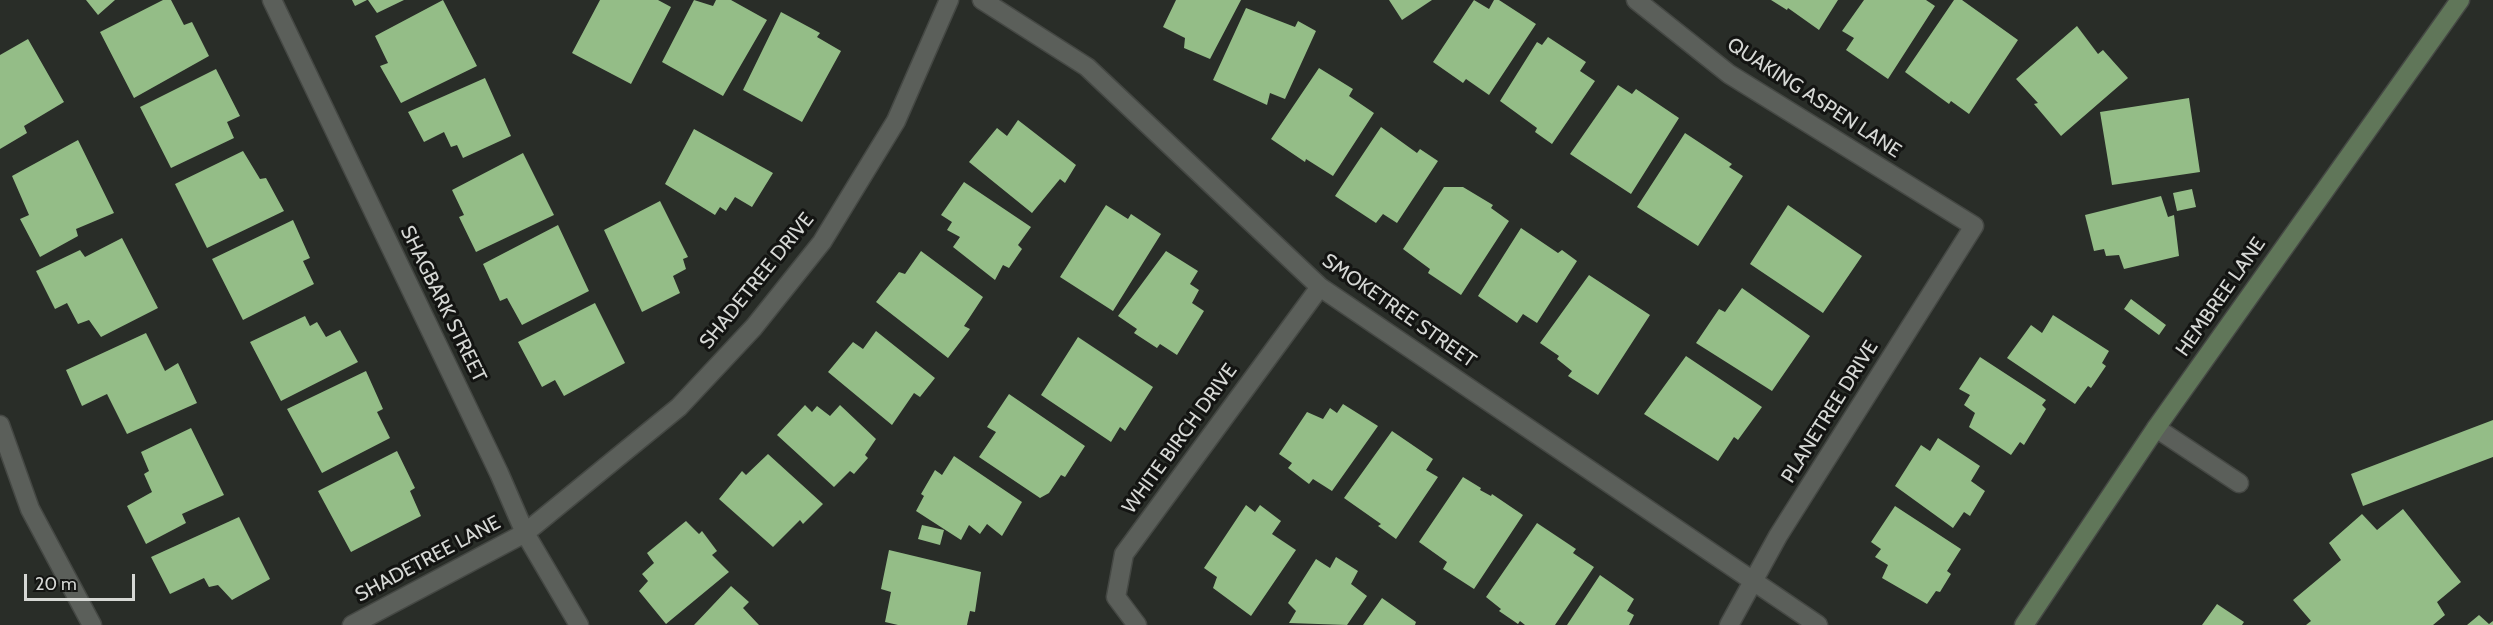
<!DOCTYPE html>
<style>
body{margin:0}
#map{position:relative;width:2493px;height:625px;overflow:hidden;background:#292d28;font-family:Cabin,sans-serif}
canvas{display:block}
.scale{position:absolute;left:24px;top:574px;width:111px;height:27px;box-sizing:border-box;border:3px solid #d6d8d5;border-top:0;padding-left:8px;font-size:18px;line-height:21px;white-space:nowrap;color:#d6d8d5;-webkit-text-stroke:4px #131412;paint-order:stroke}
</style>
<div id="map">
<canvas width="2493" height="625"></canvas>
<div class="scale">20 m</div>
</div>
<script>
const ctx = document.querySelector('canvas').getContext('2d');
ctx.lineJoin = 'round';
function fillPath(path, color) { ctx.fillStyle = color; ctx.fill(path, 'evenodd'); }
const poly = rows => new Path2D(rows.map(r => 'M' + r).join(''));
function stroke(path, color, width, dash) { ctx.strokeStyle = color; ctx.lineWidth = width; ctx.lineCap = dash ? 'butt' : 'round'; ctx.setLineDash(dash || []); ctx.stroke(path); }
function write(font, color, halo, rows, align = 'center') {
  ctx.font = font + ' Cabin,sans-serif'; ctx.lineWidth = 6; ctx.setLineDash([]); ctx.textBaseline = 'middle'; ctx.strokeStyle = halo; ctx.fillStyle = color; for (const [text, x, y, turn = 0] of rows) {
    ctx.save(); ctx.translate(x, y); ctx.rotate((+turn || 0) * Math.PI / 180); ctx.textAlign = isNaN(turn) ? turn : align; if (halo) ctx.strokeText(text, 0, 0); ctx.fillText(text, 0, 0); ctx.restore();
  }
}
const building = poly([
 [86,0,115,0,98,15],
 [163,0,171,0,184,25,192,22,209,56,134,98,100,32],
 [352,0,367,0,355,6],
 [368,0,404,0,377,13],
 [443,0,477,66,401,103,380,66,388,63,375,36],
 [600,0,658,0,671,7,631,84,572,53],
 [694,0,713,6,716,0,731,0,767,20,723,96,662,62],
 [1176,0,1241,0,1210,59,1184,48,1185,38,1163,27],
 [1389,0,1432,0,1402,20],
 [1474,0,1489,9,1494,0,1499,0,1536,24,1489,95,1466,79,1463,83,1433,62],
 [1771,0,1838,0,1819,30,1788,8,1787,10],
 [1864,0,1926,0,1935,6,1888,79,1846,50,1854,38,1842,31],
 [1954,0,1962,0,2018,40,1969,114,1951,101,1949,104,1905,72],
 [1246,8,1295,27,1298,21,1316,31,1285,99,1270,93,1267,105,1213,80],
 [781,12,820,33,817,37,841,51,802,122,743,90],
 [2077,26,2098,54,2103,50,2128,78,2061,136,2034,104,2038,103,2016,79],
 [1548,37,1586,62,1580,71,1595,81,1552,144,1535,132,1537,128,1500,101,1537,42,1542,45],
 [28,39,64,102,24,126,27,133,0,149,0,55],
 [1319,68,1353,89,1349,96,1374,113,1333,176,1306,159,1305,162,1271,139],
 [216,69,240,116,227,122,234,138,171,168,140,107],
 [485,78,511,136,463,158,457,145,451,147,444,132,424,142,408,112],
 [1618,85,1632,94,1636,89,1679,118,1631,194,1570,154],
 [2189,98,2200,172,2112,185,2100,112],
 [1018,120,1076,165,1065,183,1060,179,1032,213,969,162,997,128,1007,136],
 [1381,127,1417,153,1420,149,1438,161,1397,223,1383,214,1376,223,1335,196],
 [694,129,773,173,752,207,735,197,726,211,720,207,715,215,665,184],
 [1685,133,1732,164,1729,167,1743,176,1698,246,1637,207],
 [78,140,114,213,76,229,78,236,40,257,20,219,29,215,12,176],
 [243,151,260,179,266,178,284,211,207,248,175,184],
 [523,153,554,215,476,252,459,217,464,215,452,190],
 [964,182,1031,227,1018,245,1022,249,1009,268,1003,265,995,280,953,247,960,237,947,230,952,222,941,215],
 [1444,187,1463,187,1493,205,1491,208,1509,221,1461,295,1428,273,1430,269,1403,249],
 [2192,189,2196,207,2177,211,2173,193],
 [2161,196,2168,217,2174,215,2179,256,2124,269,2119,255,2106,256,2104,249,2094,251,2085,215],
 [660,201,688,257,683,259,686,269,673,276,680,293,642,312,604,230],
 [1106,205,1128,219,1131,214,1161,234,1113,311,1060,277],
 [1788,205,1862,256,1823,313,1750,264],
 [293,220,310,258,303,261,314,284,243,320,212,259],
 [558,225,589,291,522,325,507,298,500,301,483,264],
 [1521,228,1558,253,1562,250,1577,261,1537,323,1523,314,1517,323,1478,296],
 [122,238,158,308,101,337,89,320,78,324,67,303,55,309,36,271,80,250,85,257],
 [921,251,983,297,964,326,970,329,948,358,876,302,899,272,905,274],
 [1166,251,1198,271,1190,284,1199,290,1192,303,1204,311,1177,355,1160,344,1157,348,1134,333,1137,329,1118,316],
 [1589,275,1650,315,1598,395,1568,376,1572,371,1557,359,1559,356,1540,343],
 [1742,288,1810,336,1772,391,1696,343,1719,309,1725,312],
 [2131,299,2166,325,2159,335,2124,309],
 [595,303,625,363,564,396,555,380,542,387,518,342],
 [2053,315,2109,351,2102,363,2106,366,2091,388,2088,386,2075,404,2007,358,2031,325,2042,333],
 [305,316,310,326,317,322,326,337,340,330,358,362,281,401,250,342],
 [876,331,935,378,920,397,914,393,892,425,828,372,853,342,863,349],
 [146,333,165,371,178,363,197,403,127,434,107,394,82,406,66,370],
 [1078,337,1153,387,1125,431,1120,427,1111,442,1041,395],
 [1686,356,1762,407,1738,440,1734,437,1718,461,1644,414],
 [1980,357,2046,400,2042,405,2046,409,2024,445,2020,442,2011,455,1969,427,1975,413,1964,405,1970,395,1959,389],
 [366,371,383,409,377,412,390,438,322,473,287,409],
 [1009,394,1085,446,1065,477,1061,475,1049,493,1040,498,979,457,996,432,987,427],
 [1343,404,1378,426,1332,491,1313,479,1309,484,1288,468,1292,463,1279,454,1307,412,1323,419,1330,408,1337,413],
 [805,405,812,412,817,406,830,416,840,405,876,439,865,455,868,458,854,474,850,471,834,487,777,435],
 [2493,420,2493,457,2363,506,2351,474],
 [191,428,224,495,182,514,186,523,146,544,127,506,152,492,144,474,149,471,141,452],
 [1392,431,1433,459,1426,470,1438,477,1396,539,1378,526,1381,524,1344,498],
 [1938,438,1980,466,1971,481,1985,491,1970,516,1964,512,1953,528,1895,486,1921,445,1930,451],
 [397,451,415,488,410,491,421,516,351,552,318,491],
 [768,454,823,504,803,524,800,520,773,547,719,499,742,471,746,475],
 [954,456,1022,502,1002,536,987,524,980,534,969,525,961,540,916,511,924,496,921,494,935,470,942,475],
 [1463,477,1481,488,1480,490,1491,496,1492,494,1523,515,1474,589,1443,569,1447,562,1419,542],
 [1246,505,1255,512,1260,505,1281,521,1272,534,1296,550,1251,616,1213,588,1217,577,1204,568],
 [1895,506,1961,549,1947,571,1951,574,1940,592,1936,591,1927,604,1882,578,1888,565,1875,557,1881,549,1871,542],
 [2403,509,2461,582,2437,602,2445,615,2433,625,2306,625,2311,621,2293,600,2341,560,2329,543,2362,514,2377,530],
 [239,517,270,579,232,600,218,585,209,587,204,578,170,594,151,557],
 [686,521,699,534,702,531,717,551,712,555,729,572,666,624,639,591,648,581,642,574,654,563,647,553],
 [1537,523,1576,549,1573,553,1594,567,1555,625,1525,625,1520,621,1518,624,1499,611,1501,609,1486,597],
 [922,525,944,530,940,545,918,539],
 [889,550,981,572,975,612,970,611,967,625,898,625,885,622,891,592,881,589],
 [1336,557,1358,571,1351,584,1367,596,1347,625,1289,623,1296,611,1288,603,1316,559,1330,568],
 [1600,575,1634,599,1627,611,1634,615,1629,625,1567,625],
 [731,586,749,602,743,608,759,625,694,625],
 [1382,598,1416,622,1415,625,1363,625],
 [2217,604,2244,622,2242,625,2202,625],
 [2479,615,2489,624,2493,621,2493,625,2467,625]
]);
const lane = poly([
 [2156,428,2239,483]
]);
const street = poly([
 [272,0,499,473,525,533,579,625],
 [982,0,1087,67,1320,287,1818,625],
 [1636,0,1729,74,1974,226,1778,536,1729,625],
 [0,425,30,509,92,625],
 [352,625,525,533,679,407,754,327,822,242,896,121,949,0],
 [1137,625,1116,597,1124,554,1320,287]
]);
const secondary = poly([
 [2024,625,2156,428,2460,0]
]);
const streetNames = [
 ["QUAKING ASPEN LANE",1814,98,33],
 ["SHADETREE DRIVE",757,281,-51],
 ["HEMBREE LANE",2221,297,-55],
 ["SHAGBARK STREET",443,304,64],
 ["SMOKETREE STREET",1399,311,35],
 ["PLANETREE DRIVE",1830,412,-58],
 ["WHITE BIRCH DRIVE",1180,439,-54],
 ["SHADETREE LANE",428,559,-28]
];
fillPath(building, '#94bd87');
stroke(lane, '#454844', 21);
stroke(street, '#454844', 21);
stroke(secondary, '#454844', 21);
stroke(lane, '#5b5f5a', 18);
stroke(street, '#5b5f5a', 18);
stroke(secondary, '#607659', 18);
write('20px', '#d6d8d5', '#131412', streetNames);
</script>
